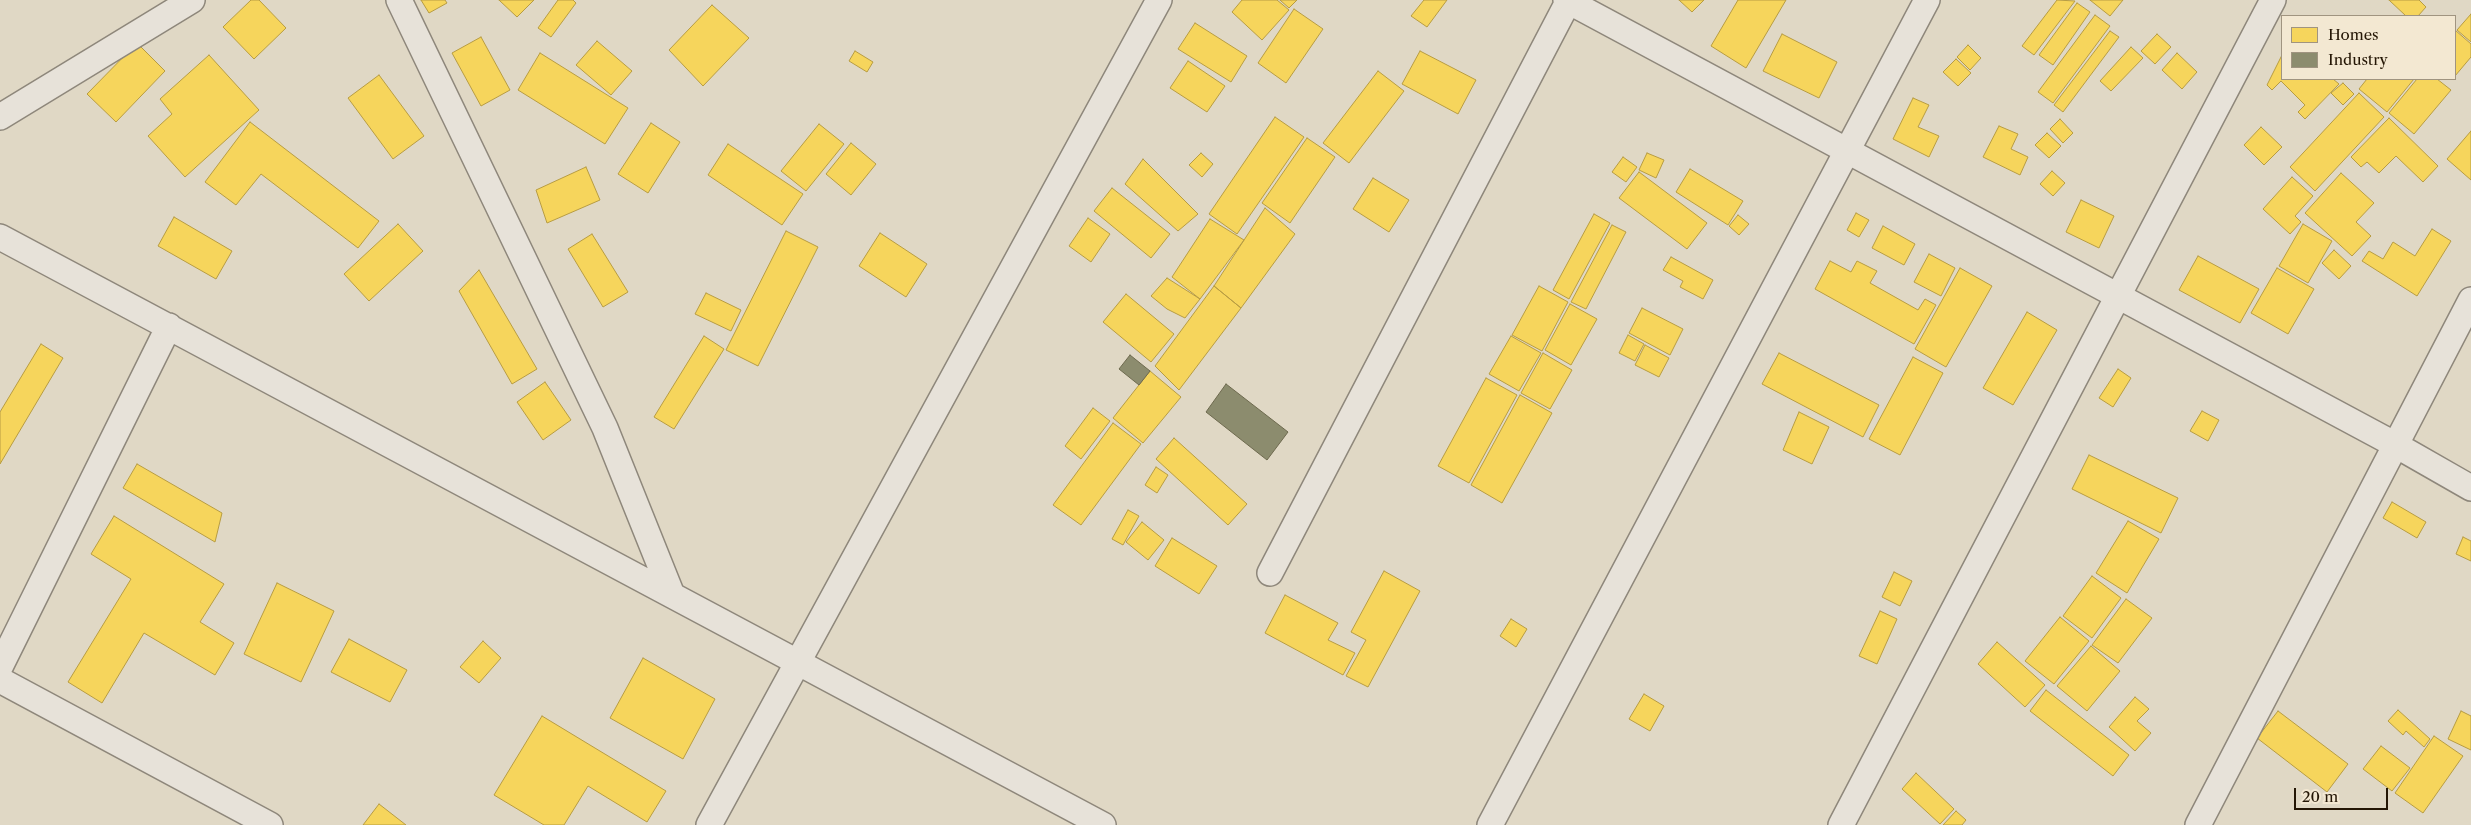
<!DOCTYPE html>
<style>
body{margin:0}
#map{position:relative;width:2471px;height:825px;overflow:hidden;background:#e0d8c5;font-family:"Libre Caslon Text",serif}
canvas{display:block}
.legend{position:absolute;left:2281px;top:15px;width:175px;height:65px;box-sizing:border-box;background:#f3e8d2;border:1px solid #a09480;margin:0;padding:6px 9px;list-style:none;font-size:15px;color:#241605}
.legend li{display:flex;align-items:center;gap:10px;height:25px}
.legend b{width:25px;border:1px solid #a09480}
.scale{position:absolute;left:2294px;top:788px;width:94px;height:22px;box-sizing:border-box;border:2px solid #241605;border-top:0;padding-left:6px;font-size:15px;line-height:18px;white-space:nowrap;color:#241605;-webkit-text-stroke:4px #f3e8d2;paint-order:stroke}
</style>
<div id="map">
<canvas width="2471" height="825"></canvas>
<ul class="legend">
<li><b style="height:14px;background:#f6d55c"></b>Homes</li>
<li><b style="height:14px;background:#8c8c6e"></b>Industry</li>
</ul>
<div class="scale">20 m</div>
</div>
<script>
const ctx = document.querySelector('canvas').getContext('2d');
ctx.lineJoin = 'round';
function fillPath(path, color) { ctx.fillStyle = color; ctx.fill(path, 'evenodd'); }
const poly = rows => new Path2D(rows.map(r => 'M' + r).join(''));
function stroke(path, color, width, dash) { ctx.strokeStyle = color; ctx.lineWidth = width; ctx.lineCap = dash ? 'butt' : 'round'; ctx.setLineDash(dash || []); ctx.stroke(path); }
const homes = poly([
 [251,0,259,0,286,28,254,59,223,27,251,0],
 [421,0,445,0,447,3,429,13,421,0],
 [499,0,534,0,517,17,499,0],
 [558,0,573,0,576,3,551,37,538,28,558,0],
 [1242,0,1277,0,1289,10,1262,40,1232,12,1242,0],
 [1280,0,1297,0,1289,8,1280,0],
 [1424,0,1447,0,1427,27,1411,16,1424,0],
 [1679,0,1704,0,1692,12,1679,0],
 [1738,0,1786,0,1746,68,1711,46,1738,0],
 [2057,0,2075,1,2034,55,2022,46,2057,0],
 [2090,0,2123,0,2110,16,2090,0],
 [2389,0,2419,0,2426,7,2418,16,2406,16,2389,0],
 [2077,3,2090,12,2053,65,2039,55,2077,3],
 [712,5,749,38,703,86,669,50,712,5],
 [1294,9,1323,29,1286,83,1258,63,1294,9],
 [2471,14,2471,42,2457,30,2471,14],
 [2095,15,2110,26,2053,103,2038,92,2095,15],
 [1195,23,1247,56,1231,82,1178,49,1195,23],
 [2455,30,2471,44,2471,57,2455,76,2455,30],
 [2110,31,2119,37,2063,112,2054,105,2110,31],
 [1782,34,1837,62,1819,98,1763,71,1782,34],
 [2157,34,2171,47,2155,64,2141,51,2157,34],
 [481,37,510,90,481,106,452,53,481,37],
 [597,41,632,71,611,95,576,65,597,41],
 [137,43,165,71,116,122,87,94,137,43],
 [1968,45,1981,58,1970,70,1957,57,1968,45],
 [2131,47,2143,58,2111,91,2100,81,2131,47],
 [855,51,873,62,867,72,849,61,855,51],
 [1420,51,1476,80,1458,114,1402,84,1420,51],
 [540,53,628,108,605,144,518,90,540,53],
 [2177,53,2197,72,2182,89,2162,70,2177,53],
 [209,55,259,110,185,177,148,136,172,114,160,99,209,55],
 [2282,55,2282,79,2333,79,2339,84,2305,119,2298,112,2305,105,2281,81,2272,90,2267,85,2282,55],
 [1956,59,1971,73,1958,86,1943,72,1956,59],
 [1188,61,1225,86,1207,112,1170,88,1188,61],
 [1378,71,1404,91,1349,163,1323,143,1378,71],
 [379,75,424,136,393,159,348,98,379,75],
 [2367,79,2414,79,2387,112,2359,89,2367,79],
 [2417,79,2437,79,2451,90,2414,134,2389,113,2417,79],
 [2343,83,2354,94,2343,105,2331,93,2343,83],
 [2359,93,2384,117,2315,191,2290,167,2359,93],
 [1913,98,1929,105,1918,127,1939,136,1929,157,1893,139,1913,98],
 [1275,117,1304,137,1237,234,1209,214,1275,117],
 [2389,118,2438,166,2423,182,2396,156,2379,173,2367,162,2361,167,2351,157,2389,118],
 [2060,119,2073,133,2063,143,2050,129,2060,119],
 [250,122,379,221,358,248,261,174,236,205,205,182,250,122],
 [651,123,680,142,648,193,618,174,651,123],
 [819,124,844,144,806,191,781,171,819,124],
 [1999,126,2018,134,2011,149,2028,157,2020,175,1983,157,1999,126],
 [2261,127,2282,147,2264,165,2244,145,2261,127],
 [2471,131,2471,180,2447,159,2471,131],
 [2047,133,2061,146,2049,158,2035,145,2047,133],
 [1307,138,1335,157,1290,223,1262,203,1307,138],
 [851,143,876,164,851,195,826,174,851,143],
 [728,144,803,194,782,225,708,175,728,144],
 [1201,153,1213,164,1202,177,1189,165,1201,153],
 [1647,153,1664,160,1656,178,1639,170,1647,153],
 [1623,157,1637,167,1626,182,1612,172,1623,157],
 [1143,159,1198,214,1178,231,1125,184,1143,159],
 [586,167,600,200,547,223,536,190,586,167],
 [1690,169,1743,201,1728,225,1676,192,1690,169],
 [2052,171,2065,183,2053,196,2040,184,2052,171],
 [1639,172,1707,223,1687,249,1619,198,1639,172],
 [2341,173,2374,203,2356,222,2371,236,2352,256,2305,213,2341,173],
 [2292,177,2313,196,2295,216,2301,222,2290,234,2263,209,2292,177],
 [1373,178,1409,200,1389,232,1353,209,1373,178],
 [1112,188,1170,234,1151,258,1094,211,1112,188],
 [2081,200,2114,216,2099,248,2066,232,2081,200],
 [1265,208,1295,234,1241,308,1214,286,1265,208],
 [1856,213,1869,220,1859,237,1847,230,1856,213],
 [1594,214,1610,223,1569,299,1553,290,1594,214],
 [1738,215,1749,224,1739,235,1729,226,1738,215],
 [174,217,232,251,216,279,158,246,174,217],
 [1088,218,1110,234,1091,262,1069,246,1088,218],
 [1210,219,1244,240,1200,299,1172,277,1210,219],
 [398,224,423,251,369,301,344,274,398,224],
 [2303,224,2332,241,2308,283,2279,266,2303,224],
 [1612,225,1626,232,1586,309,1571,302,1612,225],
 [1883,226,1915,244,1904,265,1872,248,1883,226],
 [2432,229,2451,241,2417,296,2362,261,2369,251,2383,259,2393,242,2415,256,2432,229],
 [786,231,818,247,758,366,726,350,786,231],
 [880,233,927,264,906,297,859,266,880,233],
 [592,234,628,292,603,307,568,249,592,234],
 [2334,250,2351,266,2339,279,2322,263,2334,250],
 [1929,254,1955,268,1941,296,1914,282,1929,254],
 [2198,256,2259,289,2240,323,2179,290,2198,256],
 [1671,257,1713,280,1703,299,1680,287,1683,281,1663,270,1671,257],
 [1830,261,1851,272,1857,261,1877,271,1870,283,1918,310,1925,299,1936,305,1914,344,1815,289,1830,261],
 [1960,268,1992,286,1946,367,1915,349,1960,268],
 [2277,268,2314,289,2288,334,2251,313,2277,268],
 [479,270,537,369,512,384,459,291,479,270],
 [1167,278,1200,299,1185,318,1167,309,1151,296,1167,278],
 [1214,286,1241,308,1179,390,1155,366,1214,286],
 [1539,286,1568,302,1542,351,1512,335,1539,286],
 [706,293,741,310,731,331,695,314,706,293],
 [1126,294,1174,334,1151,362,1103,322,1126,294],
 [1570,304,1597,319,1571,365,1545,350,1570,304],
 [1642,308,1683,329,1670,355,1629,333,1642,308],
 [2027,312,2057,330,2013,405,1983,388,2027,312],
 [1628,335,1644,344,1635,361,1619,353,1628,335],
 [704,336,724,349,674,429,654,417,704,336],
 [1511,336,1541,353,1519,391,1489,374,1511,336],
 [41,344,63,358,0,464,0,412,41,344],
 [1645,345,1669,358,1659,377,1635,365,1645,345],
 [1543,353,1572,370,1550,409,1521,393,1543,353],
 [1779,353,1879,405,1863,437,1762,384,1779,353],
 [1913,357,1943,373,1900,455,1869,439,1913,357],
 [2118,369,2131,378,2113,407,2099,398,2118,369],
 [1150,371,1181,397,1143,443,1113,418,1150,371],
 [1486,378,1517,395,1469,483,1438,466,1486,378],
 [545,382,571,420,543,440,517,402,545,382],
 [1520,395,1552,413,1502,503,1471,485,1520,395],
 [1093,408,1110,421,1081,459,1065,446,1093,408],
 [2202,411,2219,420,2208,441,2190,431,2202,411],
 [1799,412,1829,427,1812,464,1783,450,1799,412],
 [1113,423,1141,444,1081,525,1053,505,1113,423],
 [1174,438,1247,504,1228,525,1156,459,1174,438],
 [2089,455,2178,498,2161,533,2072,489,2089,455],
 [137,464,222,513,215,542,123,488,137,464],
 [1156,467,1168,475,1157,493,1145,485,1156,467],
 [2392,502,2426,522,2417,538,2383,518,2392,502],
 [1128,510,1139,516,1123,545,1112,539,1128,510],
 [114,516,224,584,200,622,234,643,215,675,144,633,102,703,68,682,131,579,91,554,114,516],
 [2128,521,2159,539,2127,593,2096,573,2128,521],
 [1142,522,1164,540,1148,560,1126,542,1142,522],
 [2463,537,2471,541,2471,561,2456,554,2463,537],
 [1172,538,1217,566,1199,594,1155,566,1172,538],
 [1384,571,1420,591,1368,687,1346,676,1366,640,1351,632,1384,571],
 [1894,572,1912,581,1900,606,1882,597,1894,572],
 [2092,576,2121,598,2092,638,2063,616,2092,576],
 [277,583,334,611,301,682,244,654,277,583],
 [1285,595,1338,623,1328,640,1355,653,1343,675,1265,633,1285,595],
 [2126,599,2152,618,2118,663,2092,645,2126,599],
 [1880,611,1897,619,1877,664,1859,656,1880,611],
 [2060,617,2089,641,2054,684,2025,661,2060,617],
 [1511,619,1527,629,1516,647,1500,636,1511,619],
 [349,639,407,670,390,702,331,672,349,639],
 [483,641,501,658,479,683,460,667,483,641],
 [1997,642,2045,685,2025,707,1978,664,1997,642],
 [2091,646,2120,671,2087,711,2057,686,2091,646],
 [643,658,715,699,683,759,610,718,643,658],
 [2046,690,2129,755,2113,776,2030,711,2046,690],
 [1644,694,1664,706,1650,731,1629,719,1644,694],
 [2135,697,2149,709,2137,721,2151,733,2135,751,2109,727,2135,697],
 [2398,710,2430,739,2424,747,2406,731,2403,735,2388,721,2398,710],
 [2278,711,2348,764,2327,792,2257,738,2278,711],
 [2461,711,2471,716,2471,750,2448,739,2461,711],
 [542,716,666,791,647,822,588,786,564,825,544,825,494,795,542,716],
 [2434,736,2463,756,2423,813,2395,793,2434,736],
 [2381,746,2410,768,2392,791,2363,769,2381,746],
 [1916,773,1954,809,1940,824,1902,789,1916,773],
 [379,804,406,825,363,825,379,804],
 [1956,811,1966,820,1962,825,1943,825,1956,811]
]);
const industry = poly([
 [1130,355,1150,371,1139,385,1119,369,1130,355],
 [1226,384,1288,432,1267,460,1206,412,1226,384]
]);
const street = poly([
 [399,0,605,428,672,595],
 [1566,0,2394,444,2471,488],
 [0,117,192,0],
 [0,237,1103,825],
 [1270,573,1569,0],
 [0,667,169,326],
 [0,680,270,825],
 [709,825,1159,0],
 [1490,825,1927,0],
 [1841,825,2273,0],
 [2198,825,2471,300]
]);
fillPath(homes, '#f6d55c');
stroke(homes, '#b79c42', 1);
fillPath(industry, '#8c8c6e');
stroke(industry, '#6d694e', 1);
stroke(street, '#8e877b', 28);
stroke(street, '#e7e2d9', 25);
</script>
